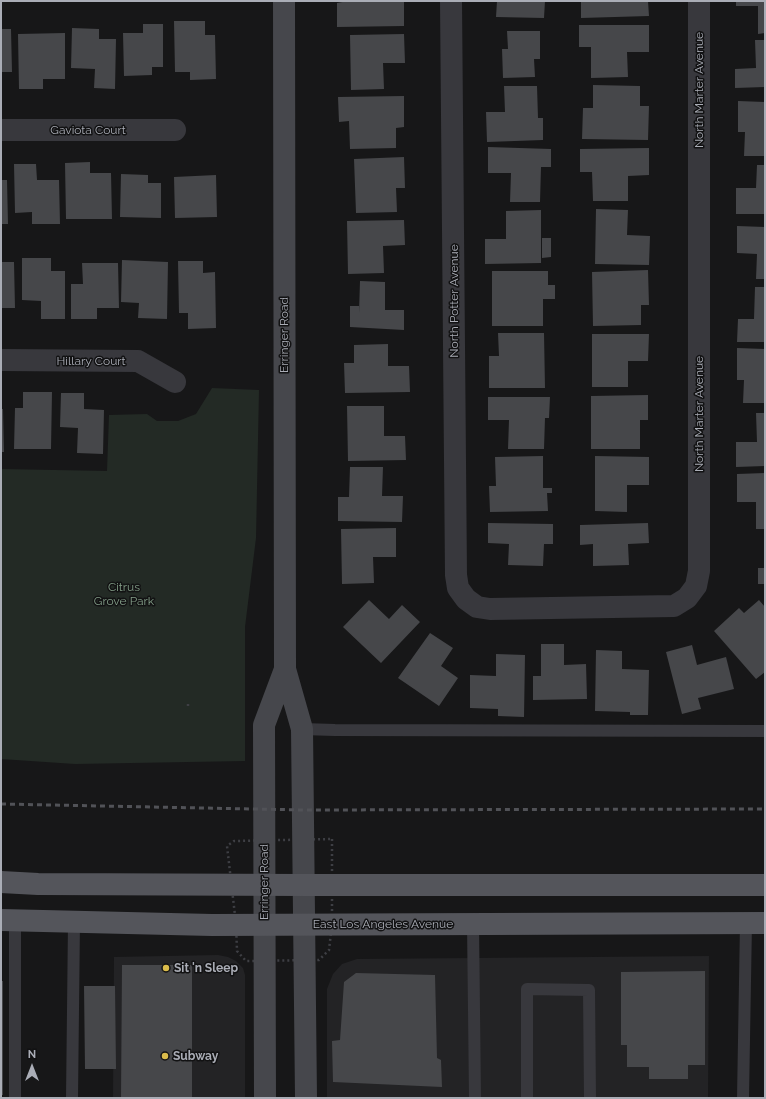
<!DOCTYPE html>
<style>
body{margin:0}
#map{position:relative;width:766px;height:1099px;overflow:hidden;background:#171718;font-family:Raleway,sans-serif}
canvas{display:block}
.frame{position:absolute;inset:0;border:2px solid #aaadb6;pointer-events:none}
.north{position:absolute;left:12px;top:1047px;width:40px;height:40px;-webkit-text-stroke:3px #121213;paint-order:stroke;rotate:0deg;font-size:11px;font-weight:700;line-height:16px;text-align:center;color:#aaadb6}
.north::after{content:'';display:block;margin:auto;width:14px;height:18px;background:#aaadb6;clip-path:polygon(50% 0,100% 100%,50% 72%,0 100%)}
</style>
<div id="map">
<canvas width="766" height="1099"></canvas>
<div class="frame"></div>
<div class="north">N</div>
</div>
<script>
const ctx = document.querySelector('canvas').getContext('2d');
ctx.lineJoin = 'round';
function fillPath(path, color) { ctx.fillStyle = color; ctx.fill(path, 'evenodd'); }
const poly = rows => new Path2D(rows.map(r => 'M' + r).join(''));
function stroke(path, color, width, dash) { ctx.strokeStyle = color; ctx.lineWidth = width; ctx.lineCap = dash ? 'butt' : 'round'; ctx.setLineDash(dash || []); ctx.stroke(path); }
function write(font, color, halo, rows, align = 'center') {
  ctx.font = font + ' Raleway,sans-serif'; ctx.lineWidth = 3; ctx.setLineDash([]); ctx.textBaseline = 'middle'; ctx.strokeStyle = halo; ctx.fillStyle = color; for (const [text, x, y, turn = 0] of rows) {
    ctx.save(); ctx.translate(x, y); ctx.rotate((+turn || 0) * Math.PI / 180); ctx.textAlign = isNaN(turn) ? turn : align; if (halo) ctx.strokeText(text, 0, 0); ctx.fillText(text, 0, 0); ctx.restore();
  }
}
const built = poly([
 [218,955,228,957,236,961,243,968,245,975,245,1098,113,1098,114,957],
 [709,956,708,1098,327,1098,327,989,333,974,342,964,357,959]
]);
const green = poly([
 [212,388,259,390,256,538,245,627,245,761,75,764,1,759,1,469,107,471,109,415,147,414,157,421,178,421,196,414]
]);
const building = poly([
 [348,1,404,1,404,26,337,27,337,3],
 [497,1,545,1,544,18,496,17],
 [581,1,648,1,649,16,581,18],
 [736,1,765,1,765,33,758,34,758,6,736,6],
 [174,21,205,21,205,35,215,35,216,79,190,80,190,72,175,72],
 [143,24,163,24,163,67,152,67,152,75,124,76,123,33,143,33],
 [579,25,649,25,649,52,627,52,628,77,591,78,591,47,579,47],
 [72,28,99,29,99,39,116,39,115,89,94,88,95,69,71,68],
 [1,29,11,29,12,72,1,72],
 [507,31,540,31,540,59,534,59,535,77,503,78,502,49,508,49],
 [65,33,65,79,43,79,43,89,19,89,18,34],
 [404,34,405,63,383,63,384,89,351,90,350,35],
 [755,40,765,40,765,87,735,88,735,69,756,68],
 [593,85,640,86,640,106,649,106,648,140,582,139,583,108,593,108],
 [504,86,537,86,538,118,543,118,543,140,487,142,486,112,505,112],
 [404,96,404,127,396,128,396,148,350,149,349,121,339,122,338,97],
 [738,101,765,102,765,156,744,156,745,132,738,132],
 [488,147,551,149,551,167,541,167,540,202,510,202,511,173,488,173],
 [649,148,649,175,628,176,628,201,593,201,592,172,580,172,580,149],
 [404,157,405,188,396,188,397,212,356,213,354,159],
 [90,162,90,173,111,173,112,219,66,219,65,163],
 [14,164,36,164,37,180,59,180,60,224,32,224,32,212,15,213],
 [757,165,765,165,765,214,736,214,736,188,756,188],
 [121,174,148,175,148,183,161,183,161,218,120,217],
 [216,175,217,217,175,218,174,177],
 [1,180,7,180,8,224,1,224],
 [596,209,628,210,627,235,650,236,649,265,595,264],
 [541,210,541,263,485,264,485,239,506,239,506,211],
 [404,220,405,245,383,246,384,273,348,274,347,221],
 [737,226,765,227,765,279,756,279,757,254,737,253],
 [542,238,551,238,551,257,542,258],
 [22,258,51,258,51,271,65,271,65,319,41,319,41,301,22,300],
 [122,260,168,262,167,319,138,318,139,303,121,302],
 [178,261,203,261,203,273,215,272,216,328,188,329,188,313,179,313],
 [1,262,14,262,15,308,1,308],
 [82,263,118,263,119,308,97,308,97,319,71,319,71,284,83,284],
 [648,270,649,305,641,305,641,325,593,326,592,272],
 [492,271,548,271,548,285,555,285,555,299,543,299,543,326,492,326],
 [360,281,385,282,385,310,404,310,404,330,350,327,350,306,359,306,359,313],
 [755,287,765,287,765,342,737,342,738,319,754,319],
 [498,333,544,333,545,388,489,388,489,356,499,356],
 [592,334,649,334,648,361,628,361,628,387,592,387],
 [388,344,388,366,409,366,410,392,345,393,344,363,354,363,354,345],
 [737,348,765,349,765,403,743,403,744,380,737,380],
 [23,392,52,392,51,449,14,449,15,408,23,408],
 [61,393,84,393,84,409,104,410,103,454,77,453,78,428,60,427],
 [648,395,648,420,640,420,640,449,591,449,591,396],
 [488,397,550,397,549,418,545,418,544,449,508,449,509,420,488,420],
 [347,406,384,406,384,436,405,436,406,460,348,461],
 [1,409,3,409,4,452,1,452],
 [756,413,765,413,765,466,736,467,736,442,757,442],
 [543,456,543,488,552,488,552,493,547,493,548,511,490,512,489,486,496,486,495,457],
 [595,456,649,457,649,485,627,485,627,512,595,511],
 [350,467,383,467,382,496,403,496,402,522,338,521,338,497,349,497],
 [765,473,765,529,756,529,756,502,737,502,737,474],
 [488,523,553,524,553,544,544,544,543,566,508,565,509,544,488,543],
 [648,523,649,543,628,544,629,565,593,566,593,544,580,545,580,525],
 [396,528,396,557,373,557,374,583,342,584,341,529],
 [758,568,765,568,765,584,758,584],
 [369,600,389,619,402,605,420,622,381,663,343,627],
 [759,600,765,607,765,672,756,679,714,631,739,608,744,613],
 [430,633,453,648,441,666,458,678,439,706,398,678],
 [541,644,564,644,564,665,586,664,587,699,533,700,533,676,541,676],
 [692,645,697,665,726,657,734,689,698,698,701,709,682,714,666,652],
 [596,650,622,651,622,669,649,670,648,715,630,715,630,712,595,711],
 [496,654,525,655,524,717,498,716,498,709,470,708,470,675,496,676],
 [122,965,192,965,192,1098,121,1098],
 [705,971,705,1065,688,1065,688,1079,649,1079,649,1067,627,1067,627,1045,621,1045,621,972],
 [356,973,435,975,437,1058,441,1060,442,1087,333,1082,332,1041,340,1040,344,982],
 [1,981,3,981,3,1095,1,1095],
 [84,986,115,986,116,1069,85,1069]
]);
const path = poly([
 [188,706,188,703],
 [332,839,332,924,329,950,319,960,246,961,237,951,236,924,227,846,234,841,332,839]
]);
const lane = poly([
 [302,729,335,730,765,731],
 [473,923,475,1098],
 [15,1098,15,920],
 [72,1098,74,922],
 [527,1098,527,989,589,990,590,1098],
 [743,1098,746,923]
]);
const street = poly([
 [451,1,456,575,458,588,466,599,477,607,490,609,674,606,687,598,696,586,699,571,699,1],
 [1,130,175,130],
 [1,360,138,361,175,382]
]);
const secondary = poly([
 [284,1,285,669,302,729,306,1098],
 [265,1098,264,725,285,669]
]);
const primary = poly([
 [1,882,38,884,304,885,765,885],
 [1,920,212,925,765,923]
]);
const rail = poly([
 [1,804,304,810,765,809]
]);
const markers = [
 [166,968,4,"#dbbc4b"],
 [165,1056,4,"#dbbc4b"]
];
const streetNames = [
 ["North Marter Avenue",699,90,-90],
 ["Gaviota Court",88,130],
 ["North Potter Avenue",454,301,-90],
 ["Erringer Road",284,335,-90],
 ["Hillary Court",91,361],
 ["North Marter Avenue",699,414,-90],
 ["Erringer Road",264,882,-90],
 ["East Los Angeles Avenue",383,924]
];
const parkNames = [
 ["Citrus",124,587],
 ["Grove Park",124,601]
];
const poiNames = [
 ["Sit 'n Sleep",174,968],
 ["Subway",173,1056]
];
fillPath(built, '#232325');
fillPath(green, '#232a25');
fillPath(building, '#46474a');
stroke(path, '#3e3f44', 2.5, [2, 3]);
stroke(lane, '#38383d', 12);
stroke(street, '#38383d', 22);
stroke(secondary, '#46474c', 22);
stroke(primary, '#54555b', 22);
stroke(rail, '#515257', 3, [5, 4]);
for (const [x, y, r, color] of markers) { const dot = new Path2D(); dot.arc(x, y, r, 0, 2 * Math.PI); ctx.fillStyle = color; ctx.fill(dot); stroke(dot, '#121213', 1.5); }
write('12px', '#aaadb6', '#121213', streetNames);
write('12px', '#849f89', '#121213', parkNames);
write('bold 12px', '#aaadb6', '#121213', poiNames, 'left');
</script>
